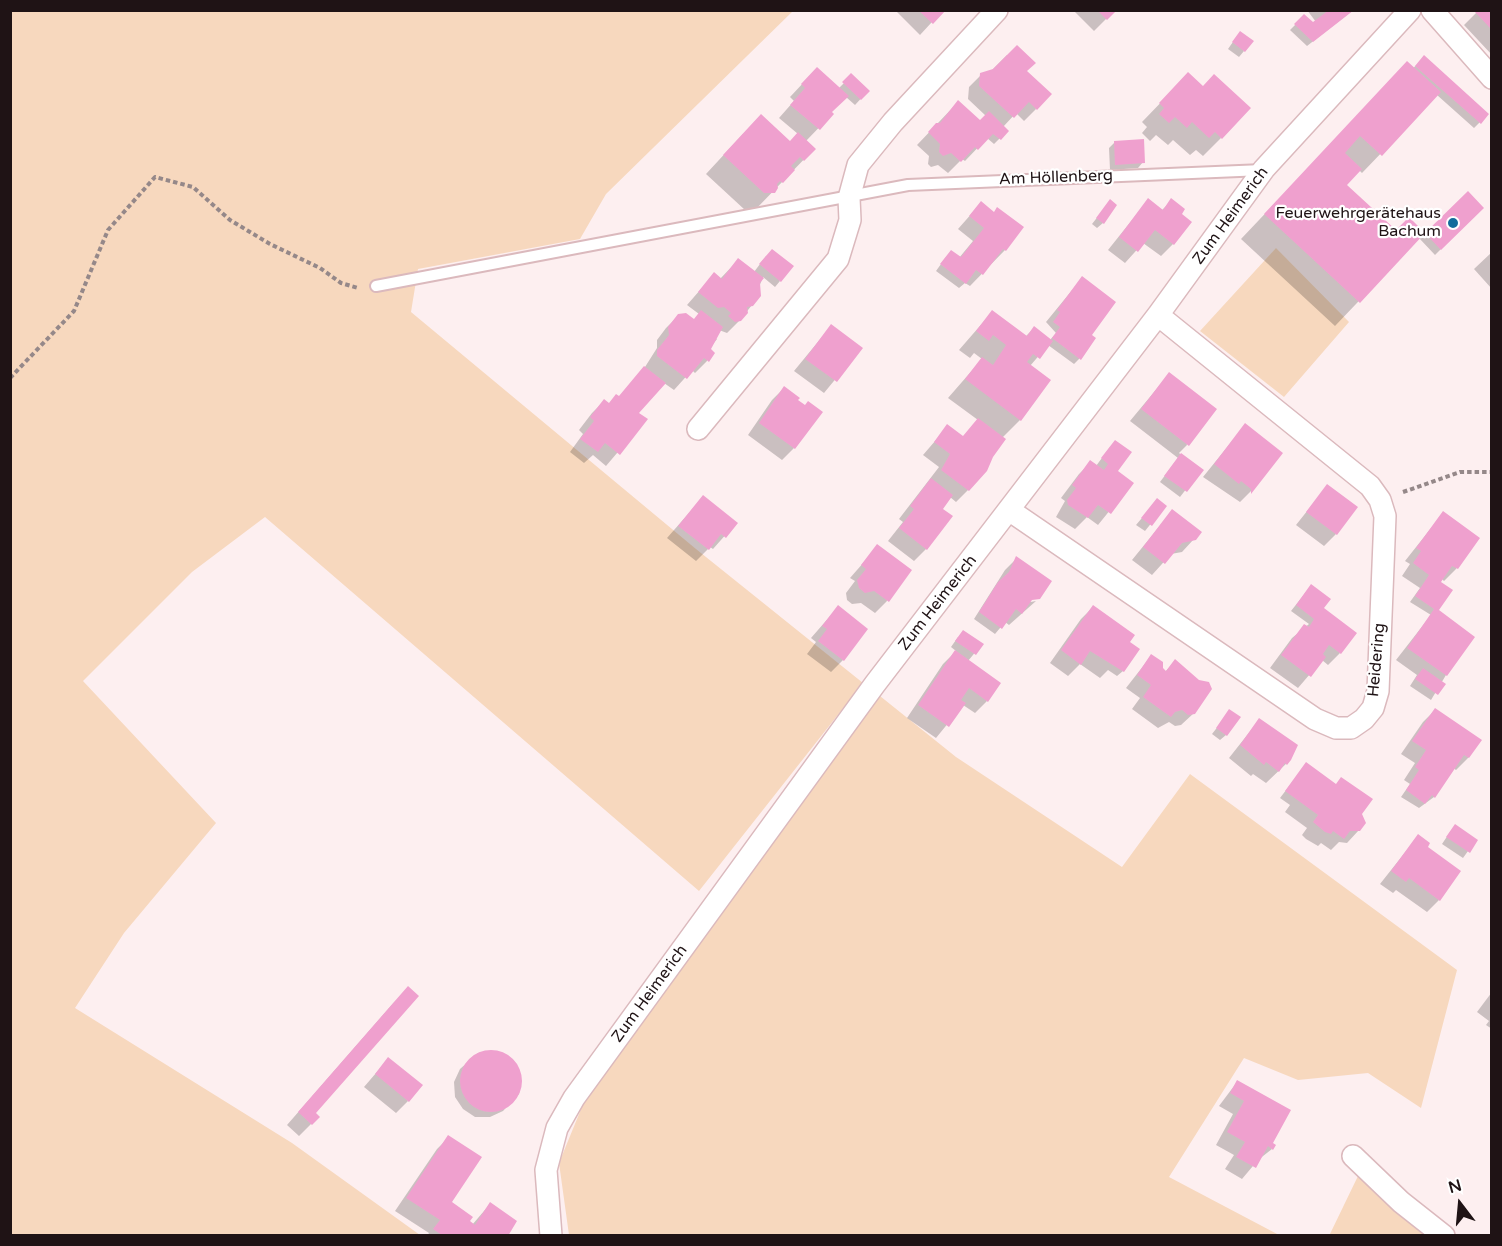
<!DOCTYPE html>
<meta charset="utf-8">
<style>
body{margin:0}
#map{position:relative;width:1502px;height:1246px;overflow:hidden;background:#fdeff0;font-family:"Varela Round",sans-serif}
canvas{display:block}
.frame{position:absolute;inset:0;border:12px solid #1f1315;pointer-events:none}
.north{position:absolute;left:1430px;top:1174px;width:60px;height:60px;-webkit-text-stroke:4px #fff;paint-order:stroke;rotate:344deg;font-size:16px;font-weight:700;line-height:24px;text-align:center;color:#1f1315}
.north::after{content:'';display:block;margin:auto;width:21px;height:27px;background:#1f1315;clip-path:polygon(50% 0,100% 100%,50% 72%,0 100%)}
</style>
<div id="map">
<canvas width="1502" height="1246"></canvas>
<div class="frame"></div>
<div class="north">N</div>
</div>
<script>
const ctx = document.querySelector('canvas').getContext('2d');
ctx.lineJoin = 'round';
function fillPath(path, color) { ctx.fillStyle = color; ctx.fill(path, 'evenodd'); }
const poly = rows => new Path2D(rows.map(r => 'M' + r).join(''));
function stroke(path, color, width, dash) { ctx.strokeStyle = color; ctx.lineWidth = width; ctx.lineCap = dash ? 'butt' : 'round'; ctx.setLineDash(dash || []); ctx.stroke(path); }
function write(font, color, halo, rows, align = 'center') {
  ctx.font = font + ' "Varela Round",sans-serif'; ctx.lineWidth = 4.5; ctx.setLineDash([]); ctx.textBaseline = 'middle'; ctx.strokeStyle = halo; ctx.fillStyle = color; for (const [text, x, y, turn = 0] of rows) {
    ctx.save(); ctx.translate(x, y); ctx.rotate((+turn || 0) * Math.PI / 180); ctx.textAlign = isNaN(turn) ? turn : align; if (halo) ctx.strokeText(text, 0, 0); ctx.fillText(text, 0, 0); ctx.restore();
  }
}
const green = poly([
 [10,11,793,11,606,194,580,239,418,269,411,312,696,549,863,683,699,891,265,517,192,572,83,681,216,823,124,933,75,1008,292,1143,420,1235,11,1235],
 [1276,248,1349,322,1284,397,1200,331],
 [880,696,956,757,1122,867,1190,774,1457,970,1421,1108,1368,1073,1298,1080,1244,1058,1169,1177,1279,1235,569,1235,559,1163,586,1097],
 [1358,1176,1431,1235,1329,1236]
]);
const shadow = poly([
 [895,10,943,10,920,35],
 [1073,10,1115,10,1094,31],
 [1307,10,1351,10,1352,11,1307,46,1290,30,1304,16,1313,24,1316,22],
 [1479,10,1492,10,1492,55,1464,25],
 [1235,39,1244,51,1239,57,1228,49],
 [1007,55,1025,72,1036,109,1024,121,1016,113,1003,127,1007,131,994,144,987,138,965,161,962,159,948,173,938,165,931,167,928,164,929,156,917,145,958,102,980,122,986,116,968,99,969,87,981,75,991,71],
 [1424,58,1480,122,1474,128,1437,95,1362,173,1359,170,1345,185,1396,232,1409,219,1425,235,1467,194,1482,208,1435,255,1419,238,1335,326,1241,239,1331,144],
 [852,75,868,91,855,105,846,97,830,112,832,114,806,141,814,149,755,210,745,210,706,174,743,134,790,143,798,134,779,118,794,101,790,97,805,81,838,89],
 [1202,88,1221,138,1203,156,1196,150,1190,155,1173,140,1168,145,1156,135,1150,141,1142,133,1147,127,1142,122,1170,93],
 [1115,142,1143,162,1138,168,1110,170,1109,148],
 [1148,200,1162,210,1172,200,1173,244,1161,256,1143,243,1125,263,1108,250],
 [1110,201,1103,223,1097,228,1092,224],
 [981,203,993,213,1022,228,1005,250,970,286,965,283,959,288,936,271,946,257,959,258,973,241,958,229],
 [1492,252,1492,289,1474,269],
 [766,256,780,281,775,287,763,277,752,305,740,320,727,333,719,330,714,337,717,339,709,349,707,361,695,373,692,370,674,390,664,383,637,413,646,419,606,466,593,455,584,463,570,452,583,434,579,430,592,413,604,401,608,404,619,398,645,367,657,348,657,340,666,328,679,315,693,321,699,314,687,305,714,274,720,279,738,260,754,272],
 [1082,278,1089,335,1079,359,1074,364,1048,345,1030,366,1020,420,1002,438,968,490,956,502,950,497,941,509,926,549,914,561,888,541,903,522,899,519,939,467,923,455,948,426,964,438,978,420,948,398,982,359,974,353,970,358,959,350,992,312,1025,337,1034,328,1050,340,1056,333,1046,322],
 [831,326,861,348,824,393,794,371],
 [1169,374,1187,445,1179,453,1201,470,1180,497,1160,482,1178,458,1130,421],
 [784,388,804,407,794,448,782,460,748,435,772,400],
 [1245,425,1252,490,1240,502,1203,477],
 [1110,447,1116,472,1132,483,1098,525,1087,517,1075,529,1056,517,1065,501,1061,498,1079,474,1091,462,1096,466],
 [1327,486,1336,534,1324,546,1296,525],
 [703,497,736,523,713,549,710,547,696,561,667,538],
 [1157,500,1165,506,1145,531,1136,525],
 [1172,511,1194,539,1182,552,1171,554,1152,575,1132,560],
 [1443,513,1478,538,1456,569,1444,581,1441,578,1436,611,1446,675,1431,700,1410,686,1417,675,1396,660,1431,615,1410,602,1420,588,1402,576,1410,564,1405,561],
 [878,546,887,601,875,613,861,603,852,604,847,600,846,593,855,581,850,578],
 [1017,558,1039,598,1024,600,1025,603,1036,601,1009,625,1005,622,995,634,974,619,1005,570],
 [1306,592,1321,609,1340,653,1328,665,1322,660,1298,688,1270,668,1292,638,1309,624,1291,611],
 [838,607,843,660,831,672,807,654,816,642,811,638],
 [1093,607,1124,648,1123,671,1117,676,1108,670,1100,678,1080,664,1068,676,1050,663,1081,619],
 [958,637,982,644,968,661,987,701,975,713,963,705,936,738,907,718,943,664,956,651,951,647],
 [1151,656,1165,672,1175,661,1194,713,1181,725,1175,726,1169,722,1158,728,1132,709,1140,698,1126,688],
 [1435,710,1480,740,1468,758,1456,770,1453,768,1434,797,1419,808,1401,797,1410,784,1404,780,1415,763,1401,754,1423,722],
 [1230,711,1226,735,1220,740,1212,734],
 [1259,720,1288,762,1266,783,1253,774,1251,776,1229,758],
 [1306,764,1360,814,1359,830,1347,843,1339,842,1331,850,1321,843,1318,846,1306,839,1302,835,1307,828,1285,812,1290,805,1280,798],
 [1450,832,1476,840,1463,858,1442,844],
 [1418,836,1426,847,1439,900,1427,912,1396,890,1393,893,1380,884],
 [1492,992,1492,1029,1486,1025,1489,1021,1477,1012],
 [396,1000,314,1113,311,1124,299,1136,287,1125],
 [492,1051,507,1055,517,1065,521,1079,519,1094,503,1111,490,1117,475,1117,463,1109,455,1097,454,1082,460,1069,478,1053],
 [388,1059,408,1101,396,1113,364,1087],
 [1237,1082,1272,1149,1258,1160,1242,1179,1225,1169,1234,1155,1216,1145,1233,1114,1219,1106],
 [449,1137,449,1203,472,1225,490,1204,506,1236,427,1236,429,1233,395,1211,437,1149]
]);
const building = poly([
 [918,10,946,10,933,24],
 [1097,10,1117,10,1107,20],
 [1329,10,1354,10,1313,42,1294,24,1304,14,1313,22],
 [1477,10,1491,10,1491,29,1475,12],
 [1240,31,1254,41,1245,52,1232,42],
 [1017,45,1036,63,1027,71,1052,94,1037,110,1029,102,1014,118,979,86,980,73,993,69],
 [1424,55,1489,114,1481,124,1415,66],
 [1407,61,1441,92,1382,156,1360,136,1345,153,1362,169,1347,185,1396,230,1409,217,1425,233,1468,191,1484,208,1441,250,1425,233,1360,303,1264,214],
 [817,67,849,96,832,112,834,114,820,130,790,105,805,88,801,84],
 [1188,72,1203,86,1214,74,1251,108,1222,139,1215,132,1209,138,1192,122,1187,128,1175,117,1169,123,1159,114,1164,108,1159,103],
 [851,73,870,91,861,100,842,82],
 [958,100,980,120,989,111,1009,131,1001,140,993,134,978,150,975,147,961,162,951,153,943,156,939,152,940,144,928,132,936,123,940,123],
 [761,114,790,141,798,132,816,149,804,161,800,157,791,166,795,170,783,183,780,181,777,184,778,188,775,193,764,193,723,155],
 [1144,139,1145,163,1115,165,1114,141],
 [1148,198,1163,210,1171,198,1185,209,1182,214,1192,222,1174,245,1155,230,1138,252,1119,237],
 [1110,199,1117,205,1104,224,1096,218],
 [981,201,994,212,997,207,1024,227,1006,251,1003,249,983,275,976,270,966,284,940,264,951,250,961,257,984,228,969,216],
 [772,249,794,266,781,282,759,264],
 [738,258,764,278,760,283,761,296,753,306,747,307,748,313,741,321,735,322,728,316,731,313,724,307,718,308,698,292,714,272,722,279],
 [1082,276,1116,302,1092,335,1096,338,1081,360,1052,338,1060,327,1053,322,1060,312,1057,310],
 [701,310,723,327,711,349,715,353,709,362,704,358,687,379,657,356,657,350,669,335,668,327,678,314,686,313,694,319],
 [992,310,1027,336,1034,326,1053,341,1040,359,1033,354,1027,362,1051,380,1021,421,965,379,982,357,993,365,1006,345,993,335,989,341,976,331],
 [831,324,863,348,837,382,805,359],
 [644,366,666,383,639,413,648,419,620,455,605,443,598,452,580,439,594,421,590,417,604,399,609,403,616,394,619,396],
 [1169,372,1217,409,1189,446,1141,409],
 [784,386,800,398,798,400,805,405,808,401,823,412,795,449,759,423],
 [978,418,1006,439,993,457,987,471,969,491,941,470,950,454,934,442,947,424,963,436],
 [1245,423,1283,453,1251,494,1251,489,1241,481,1239,484,1214,464],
 [1115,440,1132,452,1118,471,1134,483,1111,514,1098,505,1088,518,1068,505,1067,500,1076,488,1072,485,1090,460,1104,470,1108,464,1101,458],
 [1181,453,1204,470,1187,492,1164,476],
 [931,478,953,495,943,509,953,516,927,550,899,528,914,509,910,506],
 [1327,484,1358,507,1337,535,1306,512],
 [703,495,738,523,726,538,721,534,709,550,678,526],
 [1157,498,1167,506,1152,526,1141,518],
 [1172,509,1202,532,1196,540,1182,543,1165,564,1143,547],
 [1443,511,1480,538,1458,569,1452,566,1441,582,1453,590,1439,610,1475,637,1447,676,1407,648,1434,609,1415,596,1429,575,1413,563,1421,551,1416,548],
 [877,544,912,570,889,602,874,591,865,593,859,588,857,580,866,569,861,565],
 [1016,556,1052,581,1040,599,1032,600,1022,614,1016,609,1002,629,979,612,998,582,1009,572],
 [1311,584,1331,599,1324,608,1357,633,1341,654,1329,645,1323,654,1326,657,1311,677,1281,655,1304,624,1309,627,1314,619,1296,605],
 [838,605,868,629,844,661,818,641,827,629,822,626],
 [1093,605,1135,635,1130,642,1140,649,1124,672,1090,651,1081,665,1061,650],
 [963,630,984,644,976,655,955,641],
 [955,650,1001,683,988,702,969,688,961,700,966,703,949,727,918,705],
 [1151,654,1163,662,1163,668,1166,671,1175,659,1199,680,1209,682,1212,689,1195,714,1188,715,1182,710,1175,712,1171,717,1143,697,1151,685,1137,675],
 [1423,668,1446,684,1438,695,1415,679],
 [1435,708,1482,740,1469,758,1464,755,1435,798,1432,795,1425,804,1406,790,1419,770,1415,767,1426,750,1412,741],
 [1229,709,1241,717,1227,736,1216,728],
 [1259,718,1298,745,1291,760,1287,765,1285,763,1279,772,1266,762,1264,765,1240,745],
 [1306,762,1336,784,1341,777,1373,799,1362,814,1366,823,1360,831,1350,831,1344,839,1333,831,1331,834,1325,832,1313,822,1318,815,1285,791],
 [1455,824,1478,840,1470,853,1446,837],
 [1418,834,1430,843,1428,847,1461,871,1440,901,1409,878,1406,882,1391,871],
 [408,986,419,996,316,1113,320,1117,312,1125,298,1112],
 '460 1081a31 31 0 1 1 62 0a31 31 0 1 1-62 0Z',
 [388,1057,423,1085,409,1102,375,1074],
 [1237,1080,1291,1110,1273,1143,1276,1145,1273,1150,1268,1146,1256,1168,1236,1157,1245,1142,1227,1132,1244,1101,1230,1093],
 [448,1135,482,1157,452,1202,473,1217,470,1221,475,1225,490,1202,517,1221,508,1236,443,1236,433,1229,440,1220,406,1198]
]);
const path = poly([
 [10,378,74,311,108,230,155,177,193,187,230,220,270,244,320,268,341,283,358,288],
 [1403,492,1460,472,1492,472]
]);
const service = poly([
 [376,286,908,185,1263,170]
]);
const minor = poly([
 [1432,10,1492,78],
 [698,429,838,259,850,220,849,198,858,165,893,122,997,10],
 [1009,510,1315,719,1336,728,1351,728,1364,719,1373,708,1378,691,1385,516,1380,500,1370,486,1158,315],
 [1353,1156,1401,1202,1444,1236],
 [551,1236,546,1170,557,1128,574,1098,875,684,1158,315,1264,169,1410,10]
]);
const markers = [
 [1453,223,6,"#126c9b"]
];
const streetNames = [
 ["Am Höllenberg",1056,178,-2],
 ["Zum Heimerich",1231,216,-54],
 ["Zum Heimerich",938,603,-52],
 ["Heidering",1377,660,-85],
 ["Zum Heimerich",650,994,-54]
];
const poiNames = [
 ["Feuerwehrgerätehaus",1441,214],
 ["Bachum",1441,232]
];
fillPath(green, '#f7d8be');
fillPath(shadow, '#0003');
fillPath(building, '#efa0ce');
stroke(service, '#dbb9bd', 14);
stroke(minor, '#dbb9bd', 24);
stroke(path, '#958889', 4, [4.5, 3]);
stroke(service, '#fff', 10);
stroke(minor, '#fff', 21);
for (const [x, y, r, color] of markers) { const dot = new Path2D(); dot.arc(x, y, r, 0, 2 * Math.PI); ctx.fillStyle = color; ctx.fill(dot); stroke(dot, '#fff', 2); }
write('16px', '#1f1315', '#fff', streetNames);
write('16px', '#1f1315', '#fff', poiNames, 'right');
</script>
